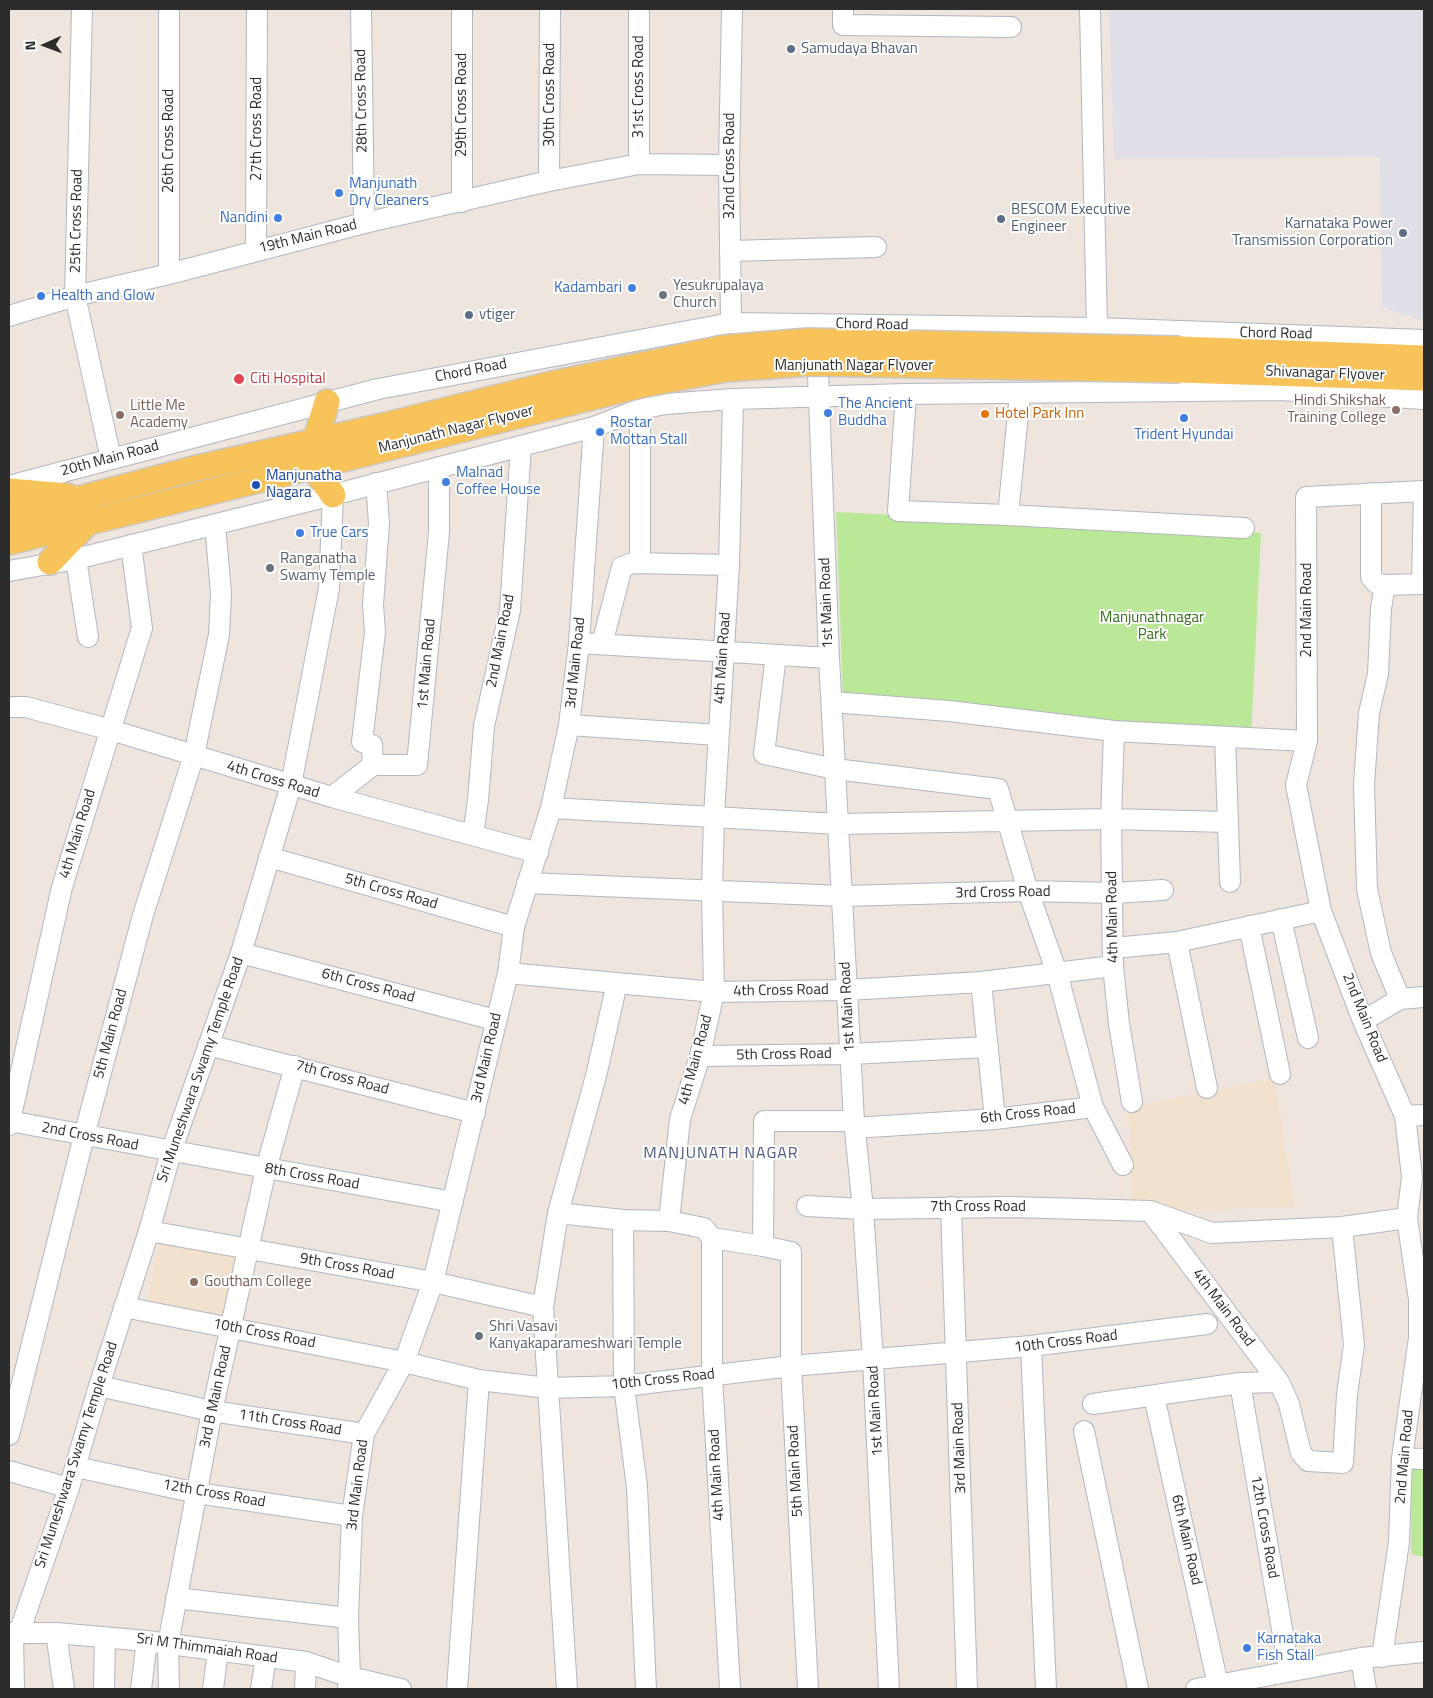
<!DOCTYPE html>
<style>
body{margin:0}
#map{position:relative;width:1433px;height:1698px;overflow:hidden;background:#eee6de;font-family:"Titillium Web",sans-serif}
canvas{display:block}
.frame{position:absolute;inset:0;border:10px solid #2c2c2c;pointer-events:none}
.north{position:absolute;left:20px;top:20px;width:50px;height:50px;-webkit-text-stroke:4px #fff;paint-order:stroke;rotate:268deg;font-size:14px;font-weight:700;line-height:20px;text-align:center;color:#2c2c2c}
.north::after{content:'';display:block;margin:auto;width:18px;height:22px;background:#2c2c2c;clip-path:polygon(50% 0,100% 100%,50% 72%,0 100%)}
</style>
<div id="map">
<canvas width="1433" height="1698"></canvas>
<div class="frame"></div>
<div class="north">N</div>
</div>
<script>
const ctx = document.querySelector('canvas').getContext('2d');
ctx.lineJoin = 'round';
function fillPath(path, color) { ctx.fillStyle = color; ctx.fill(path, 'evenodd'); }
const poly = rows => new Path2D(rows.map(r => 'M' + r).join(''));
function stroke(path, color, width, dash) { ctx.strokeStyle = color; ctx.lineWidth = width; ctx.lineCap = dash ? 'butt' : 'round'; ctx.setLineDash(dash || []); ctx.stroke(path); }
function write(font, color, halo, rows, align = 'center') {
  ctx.font = font + ' "Titillium Web",sans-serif'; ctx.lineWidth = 4; ctx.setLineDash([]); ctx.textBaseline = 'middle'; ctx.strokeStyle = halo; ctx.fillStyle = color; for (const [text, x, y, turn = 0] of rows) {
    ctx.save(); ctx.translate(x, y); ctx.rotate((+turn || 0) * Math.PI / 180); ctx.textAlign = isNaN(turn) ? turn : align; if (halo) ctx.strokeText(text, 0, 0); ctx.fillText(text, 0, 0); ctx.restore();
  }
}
const industrial = poly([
 [1109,9,1424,9,1424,321,1382,307,1380,157,1114,159]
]);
const education = poly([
 [1274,1078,1295,1207,1184,1210,1132,1202,1128,1108],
 [160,1240,242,1257,228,1324,146,1307]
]);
const green = poly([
 [836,512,1261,533,1251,737,843,696],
 [1412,1461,1424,1462,1424,1557,1411,1554]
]);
const minor = poly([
 [82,9,75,296,111,459],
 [169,9,169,274],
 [361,9,364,223],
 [639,9,639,164],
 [843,9,843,25,1011,27],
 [1090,9,1097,328],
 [549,181,550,9],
 [462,202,462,9],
 [256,250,257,9],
 [730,251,876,247],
 [9,316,75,296,169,274,364,223,549,181,639,164,729,165],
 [731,323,729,165,732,9],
 [817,348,829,658,854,1121,863,1209,873,1360,889,1689],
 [906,394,898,511,1008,515,1020,394],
 [9,486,378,389,731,323,1097,328,1424,340],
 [1371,493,1371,577,1376,583,1385,585,1422,584],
 [1008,515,1244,528],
 [76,559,88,637],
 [640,563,640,409],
 [9,571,76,559,333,495,594,427,640,409,665,404,733,399,906,394,1280,390,1424,399],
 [1385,585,1381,608,1378,674,1369,713,1364,784,1367,889,1381,953,1400,999],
 [579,643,829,658],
 [602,644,622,567,633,563,729,565],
 [776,655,764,754,835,769,998,789,1028,891,1057,973,1093,1107,995,1119,854,1128],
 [832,702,949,711,1114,731,1307,741],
 [9,707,26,707,111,730,332,797,538,853],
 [569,725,718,735],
 [1114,731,1111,819,1113,966,1119,1024,1132,1102],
 [1225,737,1230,882],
 [373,765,372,745,362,742,375,632,373,605,379,523,376,483],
 [332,797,373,765,417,765,439,532,439,467],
 [551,808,839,824,1111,819,1227,822],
 [473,835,478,800,484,726,510,610,521,446],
 [269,857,514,927],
 [527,883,843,896,1028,891,1113,893,1163,890],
 [1281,919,1308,1038],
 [1249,926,1280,1074],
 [1177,942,1207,1088],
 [1114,948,1177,942,1321,911],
 [241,953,495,1020],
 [508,973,714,992,848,990,981,982,1113,966],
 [981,982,995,1119],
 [1363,1021,1400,999,1424,997],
 [208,1045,475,1113],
 [700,1056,851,1054,988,1047],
 [1093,1107,1123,1165],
 [1405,1116,1424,1115],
 [9,1121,453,1202],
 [9,1125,62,887,142,628,131,545],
 [807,1206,863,1209,1011,1207,1150,1211,1212,1233,1342,1227,1407,1218],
 [951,1207,967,1689],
 [1150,1211,1279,1382],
 [558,1213,623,1220],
 [149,1231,433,1282,543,1307],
 [712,1238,763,1246,764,1121,854,1121],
 [763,1246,791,1252,791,1366,808,1689],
 [124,1307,404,1362,479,1380,548,1388,624,1386,791,1366,1031,1346,1207,1324],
 [1031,1346,1046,1689],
 [1240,1383,1289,1670],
 [99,1386,212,1411,364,1434],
 [1154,1396,1218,1685],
 [1093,1404,1240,1383,1279,1382,1289,1404,1301,1453,1308,1461,1343,1463,1347,1394,1354,1345,1342,1227],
 [1084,1431,1138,1689],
 [9,1435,84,1136,143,915,194,755,219,635,221,593,215,524],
 [1402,1458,1424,1459],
 [76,1467,197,1493,352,1516],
 [9,1471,69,1488],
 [176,1598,348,1618],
 [9,1633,56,1633,147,1641,306,1662,350,1677,401,1689],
 [13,1633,14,1689],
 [19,1633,69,1488,99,1386,149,1231,171,1152,241,953,291,785,329,588,333,495],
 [56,1633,64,1689],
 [1382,1657,1399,1542,1402,1458,1419,1338,1419,1300,1407,1218,1412,1177,1405,1116,1363,1021,1321,911,1296,785,1307,741,1306,497,1424,491,1422,584,1424,584],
 [1361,1658,1366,1689],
 [104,1689,105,1637],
 [141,1689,147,1641],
 [169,1689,168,1644,212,1411,266,1169,295,1066],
 [213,1689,218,1651],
 [261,1689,266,1657],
 [305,1689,306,1662],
 [348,1689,350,1677,348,1618,352,1516,364,1434,404,1362,433,1282,508,973,514,927,551,808,569,725,579,643,594,427],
 [457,1689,479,1380],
 [567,1689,543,1307,558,1213,596,1076,617,983],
 [646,1689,637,1487,624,1386,623,1220,669,1221],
 [730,1689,712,1375,712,1238,704,1228,669,1221,680,1119,700,1056,714,992,712,891,714,816,729,565,733,399],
 [1196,1689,1361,1658,1424,1652]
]);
const major = poly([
 [1180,349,1424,358],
 [1180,370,1424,378],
 [315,442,327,402],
 [312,466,333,495],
 [9,491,67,496],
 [9,517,193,469,387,425],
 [9,542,391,447],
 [50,562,89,521]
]);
const majorBridge = poly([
 [387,425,552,384,723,348,808,341,1180,349],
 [391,447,641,385,726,369,809,363,1180,370]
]);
const markers = [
 [791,49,5,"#5c6f8a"],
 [339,193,5,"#3f7fe0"],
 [278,218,5,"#3f7fe0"],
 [1001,219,5,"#5c6f8a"],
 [1403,233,5,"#5c6f8a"],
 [632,288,5,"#3f7fe0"],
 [663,295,5,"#6b7280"],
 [41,296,5,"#3f7fe0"],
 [469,315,5,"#5c6f8a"],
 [239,379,6,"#e0444e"],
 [1396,410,5,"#8d6e63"],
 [828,413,5,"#3f7fe0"],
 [985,414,5,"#e8710a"],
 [120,415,5,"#8d6e63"],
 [1184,418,5,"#3f7fe0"],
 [600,432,5,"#3f7fe0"],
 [446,482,5,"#3f7fe0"],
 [256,485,5,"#1a4fb4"],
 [300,533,5,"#3f7fe0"],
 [270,568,5,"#6b7280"],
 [194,1282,5,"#8d6e63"],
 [479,1336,5,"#6b7280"],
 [1247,1648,5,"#3f7fe0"]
];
const serviceNames = [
 ["Samudaya Bhavan",801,49],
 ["BESCOM Executive",1011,210],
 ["Engineer",1011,227],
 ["Karnataka Power",1393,224,"right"],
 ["Transmission Corporation",1393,241,"right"],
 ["vtiger",479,315]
];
const streetNames = [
 ["31st Cross Road",639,87,-90],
 ["30th Cross Road",550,95,-90],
 ["28th Cross Road",362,101,-91],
 ["29th Cross Road",462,105,-90],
 ["27th Cross Road",257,129,-90],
 ["26th Cross Road",169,141,-90],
 ["32nd Cross Road",730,166,-90],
 ["25th Cross Road",77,221,-89],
 ["19th Main Road",308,237,-14],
 ["Chord Road",872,325,1],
 ["Chord Road",1276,334,1],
 ["Manjunath Nagar Flyover",854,366],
 ["Chord Road",471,371,-11],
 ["Shivanagar Flyover",1325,374,2],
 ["Manjunath Nagar Flyover",456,430,-14],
 ["20th Main Road",110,459,-15],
 ["1st Main Road",827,603,-92],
 ["2nd Main Road",1307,610,-90],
 ["2nd Main Road",501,641,-79],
 ["4th Main Road",723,658,-86],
 ["3rd Main Road",576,663,-84],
 ["1st Main Road",427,664,-85],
 ["4th Cross Road",273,780,17],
 ["4th Main Road",78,834,-73],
 ["5th Cross Road",391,892,16],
 ["3rd Cross Road",1003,893,-1],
 ["4th Main Road",1113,917,-91],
 ["6th Cross Road",368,986,15],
 ["4th Cross Road",781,991,-1],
 ["1st Main Road",848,1007,-93],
 ["2nd Main Road",1364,1018,68],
 ["5th Main Road",111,1034,-75],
 ["5th Cross Road",784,1055,-1],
 ["3rd Main Road",487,1058,-77],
 ["4th Main Road",696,1060,-75],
 ["Sri Muneshwara Swamy Temple Road",201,1070,-71],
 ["7th Cross Road",342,1078,15],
 ["6th Cross Road",1028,1114,-6],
 ["2nd Cross Road",90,1137,11],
 ["8th Cross Road",312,1177,10],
 ["7th Cross Road",978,1207],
 ["9th Cross Road",347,1267,10],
 ["4th Main Road",1223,1308,53],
 ["10th Cross Road",264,1334,11],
 ["10th Cross Road",1066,1342,-7],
 ["10th Cross Road",663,1380,-6],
 ["3rd B Main Road",216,1397,-78],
 ["1st Main Road",876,1411,-93],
 ["11th Cross Road",290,1423,9],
 ["3rd Main Road",960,1448,-92],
 ["Sri Muneshwara Swamy Temple Road",77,1455,-72],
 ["2nd Main Road",1405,1457,-85],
 ["5th Main Road",796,1471,-93],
 ["4th Main Road",717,1475,-93],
 ["3rd Main Road",358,1485,-83],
 ["12th Cross Road",214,1494,10],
 ["12th Cross Road",1264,1527,80],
 ["6th Main Road",1186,1540,77],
 ["Sri M Thimmaiah Road",207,1649,8]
];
const shopNames = [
 ["Manjunath",349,184],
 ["Dry Cleaners",349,201],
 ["Nandini",268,218,"right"],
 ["Kadambari",622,288,"right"],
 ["Health and Glow",51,296],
 ["The Ancient",838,404],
 ["Buddha",838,421],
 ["Rostar",610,423],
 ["Mottan Stall",610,440],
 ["Trident Hyundai",1184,435,"center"],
 ["Malnad",456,473],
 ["Coffee House",456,490],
 ["True Cars",310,533],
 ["Karnataka",1257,1639],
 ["Fish Stall",1257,1656]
];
const worshipNames = [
 ["Yesukrupalaya",673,286],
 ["Church",673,303],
 ["Ranganatha",280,559],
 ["Swamy Temple",280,576],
 ["Shri Vasavi",489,1327],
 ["Kanyakaparameshwari Temple",489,1344]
];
const healthNames = [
 ["Citi Hospital",250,379]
];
const educationNames = [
 ["Hindi Shikshak",1386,401,"right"],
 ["Training College",1386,418,"right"],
 ["Little Me",130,406],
 ["Academy",130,423],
 ["Goutham College",204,1282]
];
const foodNames = [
 ["Hotel Park Inn",995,414]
];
const transitNames = [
 ["Manjunatha",266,476],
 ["Nagara",266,493]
];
const parkNames = [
 ["Manjunathnagar",1152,618],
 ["Park",1152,635]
];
const neighbourhoodNames = [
 ["MANJUNATH NAGAR",721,1154]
];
fillPath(industrial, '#e0dfe7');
fillPath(education, '#f1e1cd');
fillPath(green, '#bbe798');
stroke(minor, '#b2b6c0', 22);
stroke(major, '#c8c8c8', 28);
stroke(minor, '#fff', 20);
stroke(major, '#f8c35a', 25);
stroke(majorBridge, '#c8c8c8', 28, []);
stroke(majorBridge, '#f8c35a', 25);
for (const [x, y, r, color] of markers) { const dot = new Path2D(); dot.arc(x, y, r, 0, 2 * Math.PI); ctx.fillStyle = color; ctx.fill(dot); stroke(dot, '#fff', 2); }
write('15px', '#4e5e75', '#fff', serviceNames, 'left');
write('15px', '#2c2c2c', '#fff', streetNames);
write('15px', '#366cbe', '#fff', shopNames, 'left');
write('15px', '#5b616d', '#fff', worshipNames, 'left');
write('15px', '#be3a42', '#fff', healthNames, 'left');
write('15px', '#785e54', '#fff', educationNames, 'left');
write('15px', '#c56008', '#fff', foodNames, 'left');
write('15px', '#164399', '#fff', transitNames, 'left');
write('15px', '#326f17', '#fff', parkNames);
ctx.letterSpacing = '1px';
write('16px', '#4a5980', '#fff', neighbourhoodNames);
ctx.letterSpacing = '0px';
</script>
